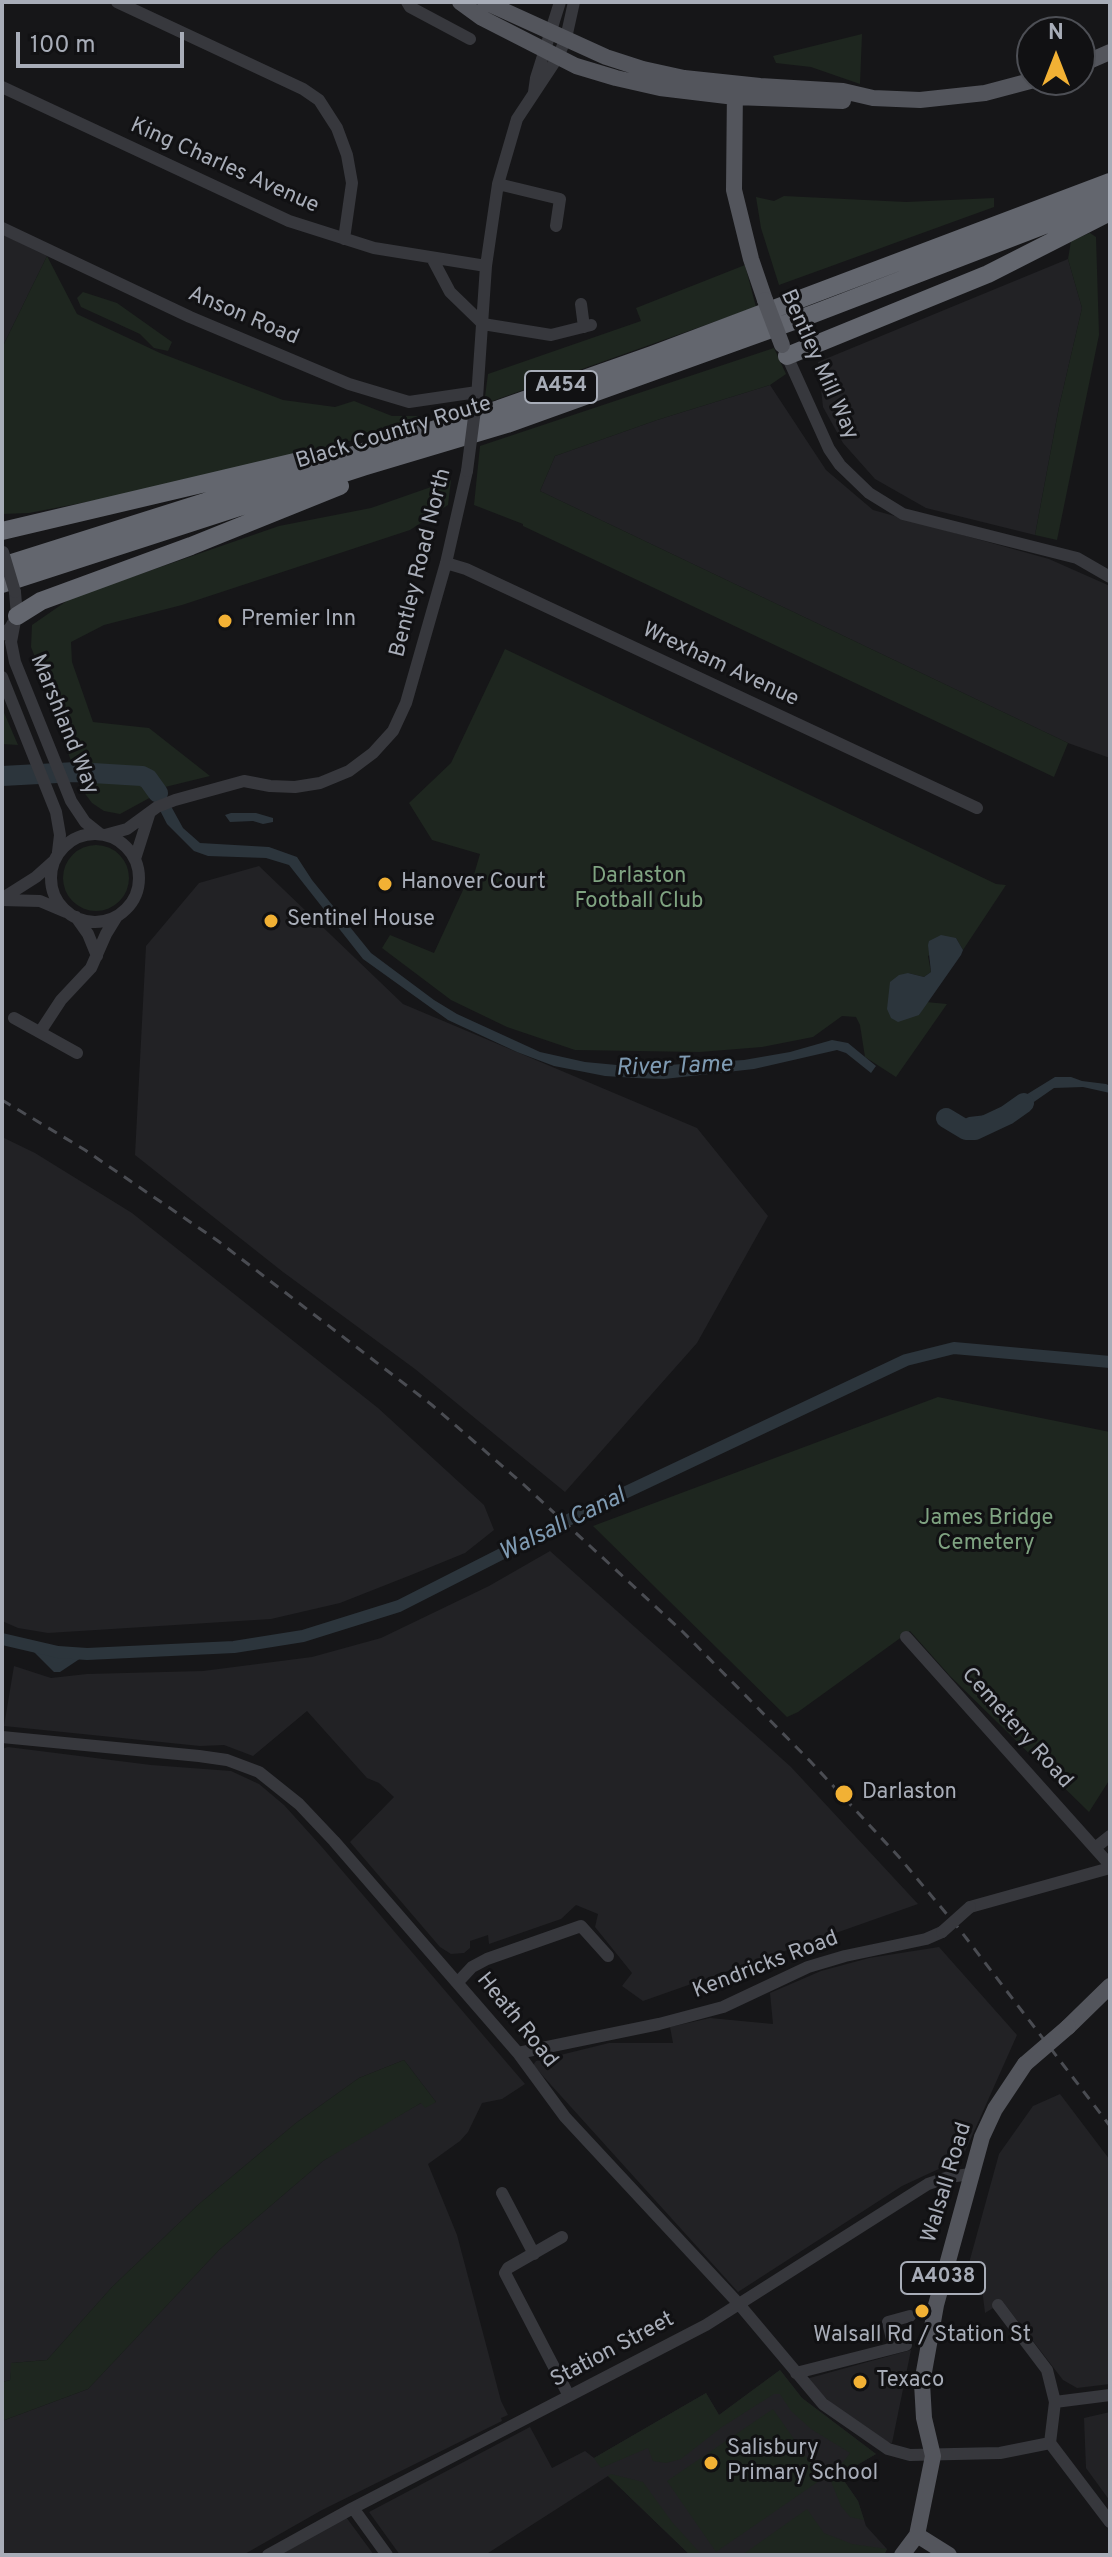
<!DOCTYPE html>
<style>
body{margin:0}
#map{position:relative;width:1112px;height:2557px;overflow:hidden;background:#161618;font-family:Overpass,sans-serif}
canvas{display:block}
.frame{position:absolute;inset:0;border:4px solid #a8adb8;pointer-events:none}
.north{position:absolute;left:1016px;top:16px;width:80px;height:80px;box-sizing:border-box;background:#111113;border:2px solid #4d4f55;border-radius:50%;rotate:0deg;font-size:22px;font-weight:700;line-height:32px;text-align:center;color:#a8adb8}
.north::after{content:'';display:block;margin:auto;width:28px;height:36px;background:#f2b134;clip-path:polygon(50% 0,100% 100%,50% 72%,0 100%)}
.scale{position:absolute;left:16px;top:32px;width:168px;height:36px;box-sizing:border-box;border:4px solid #a8adb8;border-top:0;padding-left:10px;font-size:24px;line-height:28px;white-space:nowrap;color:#a8adb8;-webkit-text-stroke:6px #111113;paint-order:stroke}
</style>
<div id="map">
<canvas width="1112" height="2557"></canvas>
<div class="frame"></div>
<div class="north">N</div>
<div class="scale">100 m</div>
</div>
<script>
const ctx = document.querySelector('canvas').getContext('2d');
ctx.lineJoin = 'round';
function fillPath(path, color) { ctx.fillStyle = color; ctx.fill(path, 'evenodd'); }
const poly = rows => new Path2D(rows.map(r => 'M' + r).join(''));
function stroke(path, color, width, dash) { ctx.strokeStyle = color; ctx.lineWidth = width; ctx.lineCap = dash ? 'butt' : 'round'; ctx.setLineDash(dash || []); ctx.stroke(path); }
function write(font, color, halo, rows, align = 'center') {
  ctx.font = font + ' Overpass,sans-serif'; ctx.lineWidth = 6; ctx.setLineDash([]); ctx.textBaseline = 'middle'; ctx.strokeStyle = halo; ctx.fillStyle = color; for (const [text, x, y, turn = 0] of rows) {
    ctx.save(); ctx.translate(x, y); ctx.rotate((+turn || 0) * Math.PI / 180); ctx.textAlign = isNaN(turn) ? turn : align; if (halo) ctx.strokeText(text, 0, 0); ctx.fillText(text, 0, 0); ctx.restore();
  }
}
const built = poly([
 [2,234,47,256,2,348],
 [1068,259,1082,308,1059,407,1035,535,926,508,875,479,843,443,823,407,818,362],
 [770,385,826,470,873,510,1049,559,1110,586,1110,758,1068,743,540,491,555,456,657,420],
 [259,866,403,1004,697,1128,768,1216,697,1343,565,1492,415,1369,283,1272,135,1155,146,946,199,883],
 [2,1137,35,1153,132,1213,378,1408,484,1505,494,1530,465,1553,411,1575,340,1603,271,1619,48,1633,18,1628,2,1621],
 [550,1551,791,1767,918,1904,643,2001,622,1986,632,1973,595,1927,598,1914,576,1905,561,1919,489,1944,488,1935,470,1941,470,1948,464,1953,451,1954,440,1947,350,1842,394,1797,379,1783,367,1778,307,1711,253,1756,224,1745,200,1746,4,1726,14,1666,51,1678,87,1674,203,1671,312,1657,381,1638,489,1586],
 [8,1747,151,1765,231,1771,259,1784,284,1805,321,1846,525,2084,502,2099,482,2103,468,2132,460,2141,428,2164,457,2235,501,2401,508,2415,501,2418,502,2421,322,2510,243,2555,2,2555,2,2421,88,2389,219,2250,323,2161,357,2139,421,2103,436,2102,404,2060,359,2078,296,2123,199,2204,112,2287,47,2360,12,2363,10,2380,2,2382,2,1749],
 [939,1947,1017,2035,964,2154,956,2161,902,2186,738,2292,533,2065,536,2061,609,2043,673,2043,670,2027,710,2018,773,2024,770,1993,821,1971,869,1958],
 [1060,2094,1110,2160,1110,2384,1077,2388,1063,2380,1003,2302,985,2313,981,2280,966,2274,999,2154,1033,2106],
 [911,2350,892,2443,883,2442,838,2410,806,2379],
 [780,2370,802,2398,876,2454,840,2475,858,2501,866,2526,887,2549,884,2555,690,2555,608,2476,485,2555,400,2555,369,2512,530,2427,552,2468,585,2451,594,2458,706,2393,719,2415],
 [1110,2412,1110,2501,1086,2468,1084,2418],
 [346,2517,374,2555,276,2555]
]);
const green = poly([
 [862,34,860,84,811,67,776,63,773,56],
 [784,196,906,202,994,198,994,207,779,285,761,228,756,197,774,201],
 [1090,233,1096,237,1099,335,1057,540,1035,535,1059,407,1082,308,1068,259,1071,241],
 [47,256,77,314,160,353,283,400,335,407,354,401,392,416,420,416,410,426,165,487,29,513,2,514,2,348],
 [745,265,756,307,484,404,488,374,641,321,636,308],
 [83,292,117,303,172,342,168,351,154,348,140,334,81,307,77,298],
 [774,348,786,374,770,385,657,420,555,456,540,491,1068,743,1054,777,523,526,523,524,474,505,480,446],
 [451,480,448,505,410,530,182,605,104,625,71,642,72,662,93,722,149,728,210,776,161,788,153,778,146,785,153,796,120,814,104,811,92,803,83,791,66,748,61,723,31,647,32,625,71,598,279,526,371,508],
 [505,649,996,884,1006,885,963,950,956,938,928,956,931,972,924,977,908,973,919,1015,926,1002,947,1004,896,1077,865,1057,860,1025,856,1017,842,1016,813,1037,762,1047,700,1052,575,1050,507,1027,451,1000,382,948,390,935,434,953,469,877,473,878,480,854,432,840,409,803,451,763],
 [2,708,18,745,2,744],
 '63 878a33 33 0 1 1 66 0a33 33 0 1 1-66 0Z',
 [938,1397,1110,1432,1110,1779,1089,1812,950,1676,910,1631,798,1712,787,1717,593,1526],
 [404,2060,436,2102,425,2108,421,2103,323,2161,219,2250,88,2389,2,2421,2,2382,10,2380,11,2363,47,2360,112,2287,199,2204,296,2123,359,2078],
 [780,2370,802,2398,876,2454,840,2475,858,2501,864,2520,850,2517,841,2506,830,2479,850,2453,811,2429,791,2411,780,2394,774,2394,722,2427,681,2459,666,2463,653,2461,648,2448,601,2468,594,2458,706,2393,719,2415],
 [773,2409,822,2479,716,2552,667,2481],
 [611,2474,643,2482,672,2522,702,2555,690,2555,608,2476],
 [807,2509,824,2533,852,2544,887,2549,884,2555,742,2555]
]);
const water = poly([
 [143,770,153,778,161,788,183,828,200,843,269,847,297,857,312,880,371,953,434,1000,457,1014,540,1052,585,1062,638,1067,744,1060,790,1052,832,1040,848,1043,876,1066,871,1073,846,1053,837,1050,754,1069,664,1079,636,1078,605,1076,554,1066,517,1052,448,1020,363,959,289,865,266,858,208,856,194,851,167,824,147,785,138,780],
 [231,813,256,813,273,818,273,822,263,824,253,821,230,822,225,815],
 [941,935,956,938,963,950,961,955,919,1015,898,1022,891,1018,887,1009,890,982,899,975,908,973,924,977,931,972,928,945,929,941],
 [1055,1077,1071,1077,1082,1081,1106,1084,1110,1086,1110,1093,1083,1087,1054,1088,1005,1122,970,1138,943,1124,946,1118,962,1120,969,1117,995,1114],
 [29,1647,58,1652,87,1654,60,1672,54,1672]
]);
const canal = poly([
 [2,1639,58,1652,87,1654,234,1647,303,1636,399,1606,584,1512,906,1360,954,1348,1110,1362]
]);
const river = poly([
 [2,776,76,772,142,776,148,779,158,793],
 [946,1118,966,1130,975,1130,1007,1115,1024,1103]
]);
const minor = poly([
 [117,2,303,89,319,100,337,128,347,155,352,183,344,239],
 [407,2,410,7,470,39],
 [2,87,289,221,374,248,486,266],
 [534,92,536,78,560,2],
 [498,184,560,199,556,226],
 [2,228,190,317,349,384,409,402,477,392],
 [432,258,450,292,483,324,551,335,591,325],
 [581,304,584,327],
 [787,356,829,449,840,465,869,493,903,514,1077,558,1110,577],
 [477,398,486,266,498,184,517,119,558,57,566,38,574,2],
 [446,563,466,569,977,808],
 [15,621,11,642,15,662,71,801,85,822,100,834],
 [2,635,10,628,17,616,15,592],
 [2,677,56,812,60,835,58,852],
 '51 878a44 44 0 1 1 88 0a44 44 0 1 1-88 0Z',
 [105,835,127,829,157,807,175,800,244,781,270,786,295,787,320,783,349,771,373,753,393,731,406,703,446,563,467,471],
 [135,859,149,815],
 [3,898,36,877,55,860],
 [2,900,40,901,66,912],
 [76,917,88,934,97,956],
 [14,1018,77,1053],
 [40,1032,61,1000,91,968,106,934,117,916],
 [906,1637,1110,1865],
 [2,1737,199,1756,227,1760,259,1772,299,1804,334,1841,518,2053,565,2117,738,2303,823,2404,888,2449,910,2455,1000,2453,1050,2443],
 [1095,1848,1110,1836],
 [970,1907,1110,1868],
 [458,1982,472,1967,487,1959,581,1926,608,1956],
 [518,2053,659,2024,723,2007,808,1967,845,1956,926,1939,942,1932],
 [502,2193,534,2254],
 [562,2237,508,2268,505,2273,569,2396],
 [998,2305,1047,2370,1055,2402],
 [894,2348,888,2322,910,2316],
 [796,2373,906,2345],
 [1050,2443,1110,2522],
 [1050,2443,1055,2402,1110,2395],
 [353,2508,387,2555],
 [268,2555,353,2508,706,2325,928,2184,949,2177,970,2174]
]);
const major = poly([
 [460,2,482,18,576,66,616,78,660,88,735,97,843,101],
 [485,2,606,57,643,69,684,78,760,86,843,91,873,98,920,100,985,93,1034,80],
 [1080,65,1110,52],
 [735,86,734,190,751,259,765,300],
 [1068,2027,1110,1986],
 [917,2535,949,2555],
 [902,2555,917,2535,933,2456,924,2418,922,2383,936,2305,982,2137,995,2109,1025,2064]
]);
const highway = poly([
 [787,356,988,274,1110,212],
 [2,531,299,461],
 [2,566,499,409,652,355,1110,182],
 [2,584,363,467,507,424,813,314,1110,200],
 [17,616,41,601,191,546,340,486]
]);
const rail = poly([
 [2,1100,85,1150,218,1241,432,1405,523,1484,683,1632,810,1761,899,1857,960,1930,1110,2126]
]);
const minorBridge = poly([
 [467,471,476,402],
 [3,552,15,592],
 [942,1932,970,1907]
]);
const majorBridge = poly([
 [765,300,782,345],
 [1025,2064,1068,2027]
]);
const markers = [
 [225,621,8,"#f2b134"],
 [385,884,8,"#f2b134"],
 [271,921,8,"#f2b134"],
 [844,1794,10,"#f2b134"],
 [922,2311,8,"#f2b134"],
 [860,2382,8,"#f2b134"],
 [711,2463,8,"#f2b134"]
];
const shields = [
 [561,387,72],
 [943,2278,84]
];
const shieldNames = [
 ["A454",561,387],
 ["A4038",943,2278]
];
const streetNames = [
 ["King Charles Avenue",224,167,24],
 ["Anson Road",243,317,23],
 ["Bentley Mill Way",818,365,66],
 ["Black Country Route",394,434,-17],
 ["Bentley Road North",422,563,-76],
 ["Wrexham Avenue",720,666,25],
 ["Marshland Way",63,725,68],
 ["Cemetery Road",1016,1729,48],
 ["Kendricks Road",766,1966,-21],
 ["Heath Road",516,2021,51],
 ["Walsall Road",948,2183,-73],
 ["Station Street",613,2351,-28]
];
const poiNames = [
 ["Premier Inn",241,621],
 ["Hanover Court",401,884],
 ["Sentinel House",287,921],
 ["Darlaston",862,1794],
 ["Walsall Rd / Station St",922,2337,"center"],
 ["Texaco",876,2382],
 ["Salisbury",727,2450],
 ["Primary School",727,2475]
];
const parkNames = [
 ["Darlaston",639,878],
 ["Football Club",639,903],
 ["James Bridge",986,1520],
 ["Cemetery",986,1545]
];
const waterNames = [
 ["River Tame",674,1068,-2],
 ["Walsall Canal",563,1526,-26]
];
fillPath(built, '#222225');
fillPath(green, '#1e261f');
fillPath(water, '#2c353c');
stroke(canal, '#2c353c', 12);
stroke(river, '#2c353c', 20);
stroke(minor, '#37383d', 12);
stroke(major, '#53555c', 16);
stroke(highway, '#63666e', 18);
stroke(rail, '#4a4c52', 3, [10, 8]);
stroke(minorBridge, '#37383d', 12);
stroke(majorBridge, '#53555c', 16);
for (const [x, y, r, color] of markers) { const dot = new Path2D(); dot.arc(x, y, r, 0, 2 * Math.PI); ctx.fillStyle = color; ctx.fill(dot); stroke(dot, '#111113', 3); }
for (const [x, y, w] of shields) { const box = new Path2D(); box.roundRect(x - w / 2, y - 16, w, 32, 6); ctx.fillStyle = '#111113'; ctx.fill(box); stroke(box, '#a8adb8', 2); }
write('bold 20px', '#a8adb8', null, shieldNames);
write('22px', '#a8adb8', '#111113', streetNames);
write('22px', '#a8adb8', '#111113', poiNames, 'left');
write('22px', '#7fa381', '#111113', parkNames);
write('italic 24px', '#7f9bb3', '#111113', waterNames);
</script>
